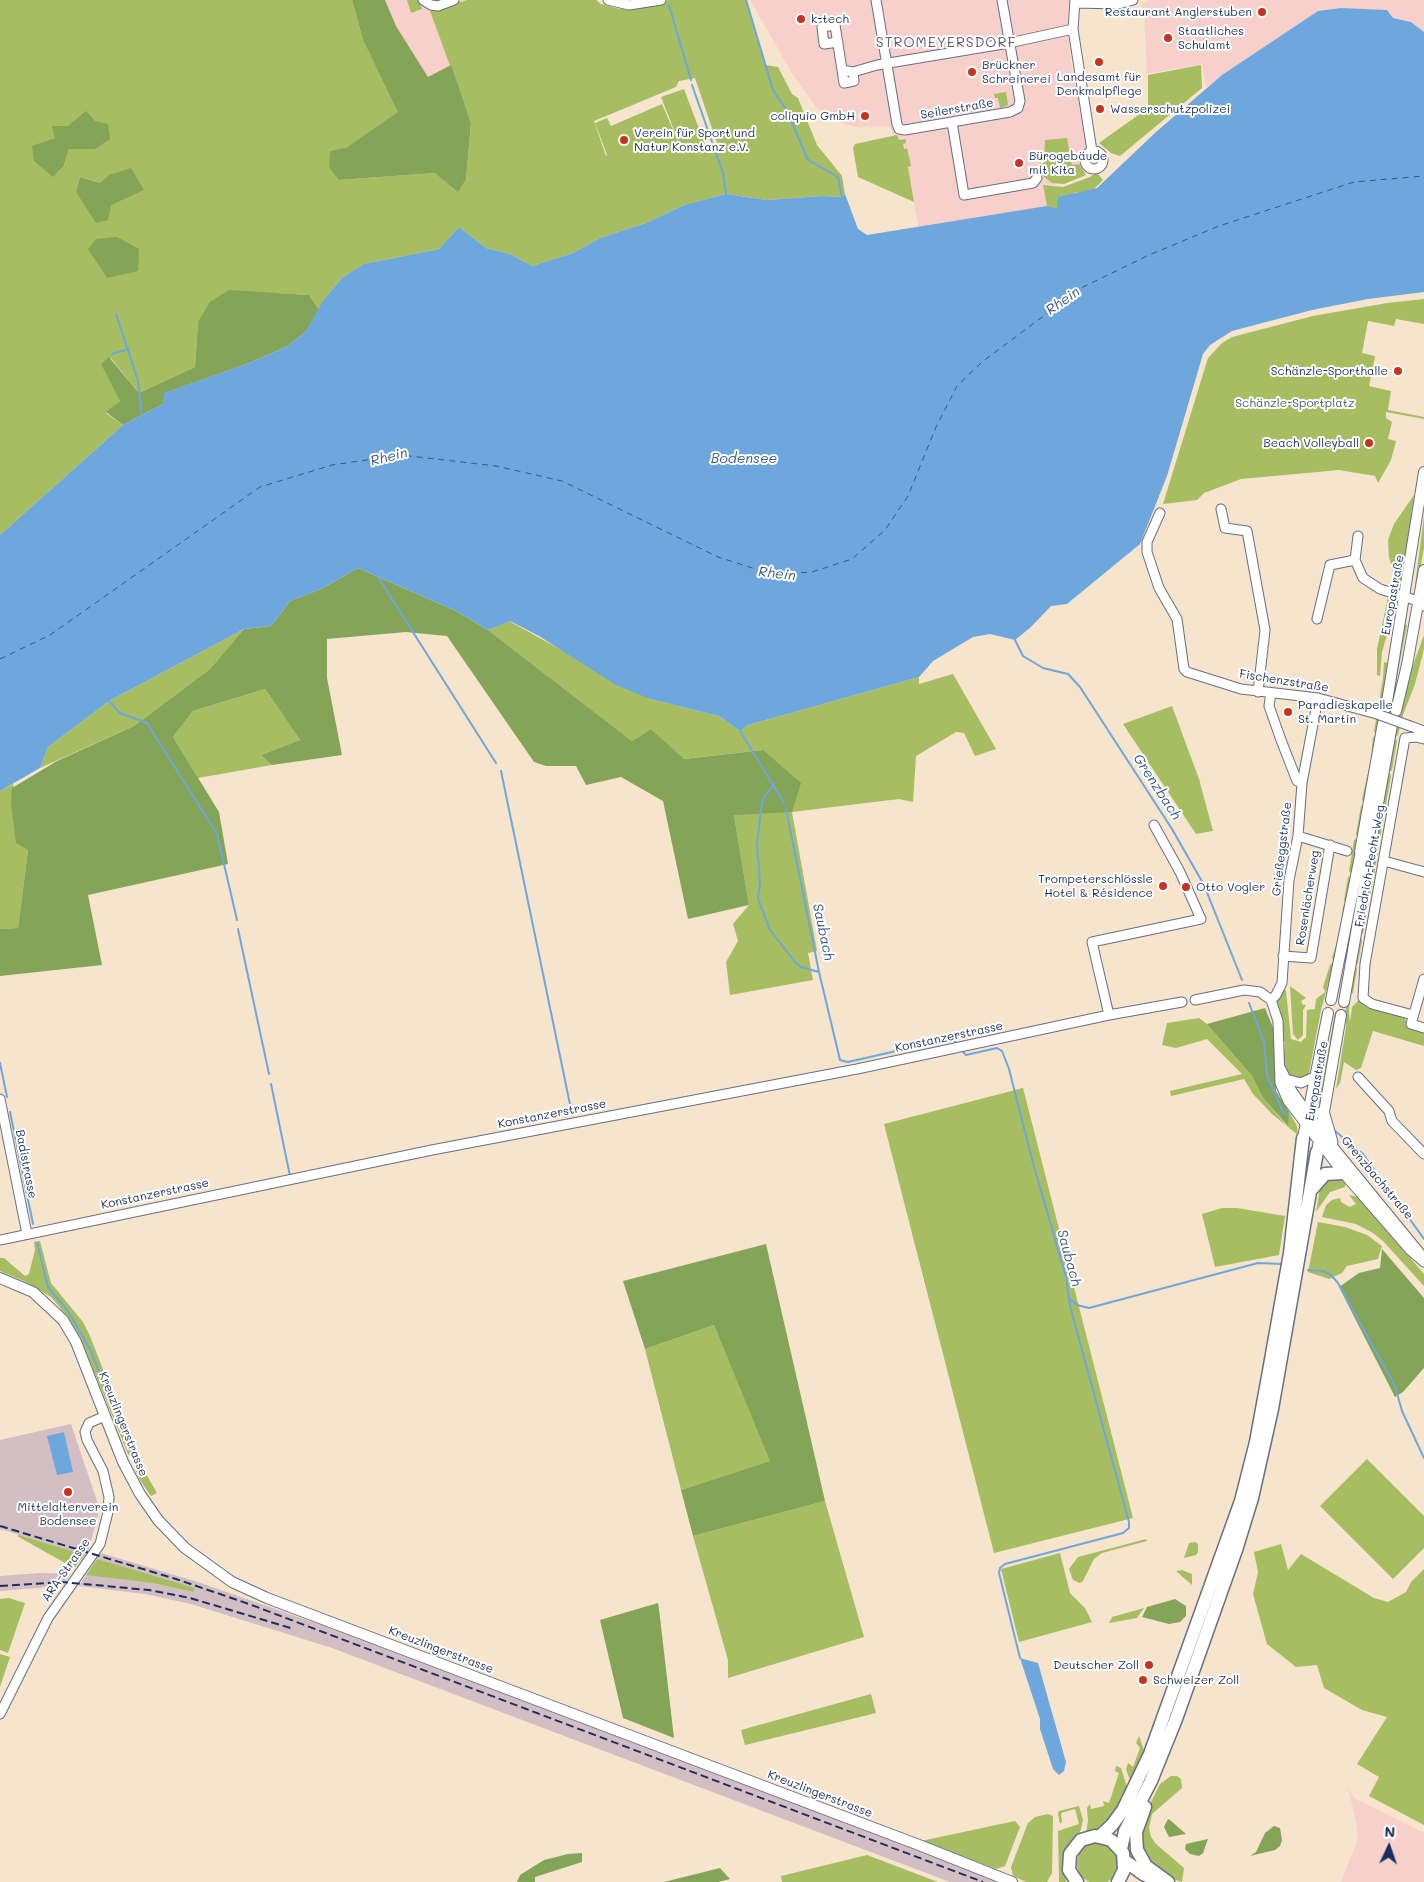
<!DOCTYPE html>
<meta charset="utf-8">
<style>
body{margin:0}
#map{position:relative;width:1424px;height:1882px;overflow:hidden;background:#f6e4cc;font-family:Mali,sans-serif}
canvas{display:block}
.north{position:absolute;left:1364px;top:1822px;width:50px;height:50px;-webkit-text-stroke:4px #fff;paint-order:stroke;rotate:3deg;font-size:14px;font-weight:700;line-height:20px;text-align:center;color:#1b2f5e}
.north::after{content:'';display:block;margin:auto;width:18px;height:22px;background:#1b2f5e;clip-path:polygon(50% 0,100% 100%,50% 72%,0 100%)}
</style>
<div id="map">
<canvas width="1424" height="1882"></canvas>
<div class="north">N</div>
</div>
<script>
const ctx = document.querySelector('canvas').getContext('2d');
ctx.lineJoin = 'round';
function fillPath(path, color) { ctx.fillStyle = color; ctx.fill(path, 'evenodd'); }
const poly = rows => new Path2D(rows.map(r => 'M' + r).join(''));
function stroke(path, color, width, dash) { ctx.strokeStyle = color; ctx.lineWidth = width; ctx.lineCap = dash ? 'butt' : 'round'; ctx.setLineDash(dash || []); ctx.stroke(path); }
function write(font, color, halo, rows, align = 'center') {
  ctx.font = font + ' Mali,sans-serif'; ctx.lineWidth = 4; ctx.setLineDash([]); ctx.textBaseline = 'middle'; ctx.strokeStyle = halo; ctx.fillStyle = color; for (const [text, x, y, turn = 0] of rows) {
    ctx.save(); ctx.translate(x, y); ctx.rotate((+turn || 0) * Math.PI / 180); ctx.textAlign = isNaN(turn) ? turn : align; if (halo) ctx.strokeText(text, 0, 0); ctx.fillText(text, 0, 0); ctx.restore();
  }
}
const built = poly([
 [385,0,467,0,430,11,451,65,428,77,396,26],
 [750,0,1069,0,1067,25,1072,69,1088,148,1081,155,1079,164,1086,175,1064,184,1043,185,1047,206,1045,207,919,228,906,164,890,126,855,127,836,121,816,107,792,73],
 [1149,0,1424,0,1424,32,1411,22,1393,18,1222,75,1206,87,1202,64,1147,74,1144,13,1141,5],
 [1348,1788,1354,1798,1424,1833,1424,1882,1341,1882,1358,1839,1356,1821]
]);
const industrial = poly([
 [71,1424,97,1501,98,1515,89,1549,85,1555,0,1529,0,1440],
 [101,1553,198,1582,324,1626,907,1846,995,1882,950,1882,332,1648,191,1604,145,1594,79,1586,86,1575,89,1575,152,1583,193,1592,194,1588,97,1559],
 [40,1573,71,1574,61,1586,0,1591,0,1576]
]);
const green = poly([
 [0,0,352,0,363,40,399,112,347,147,331,151,339,180,435,173,466,179,471,123,430,11,467,0,596,0,601,4,620,9,669,0,747,0,765,65,778,67,792,94,798,98,817,145,842,176,845,194,842,197,821,196,767,200,726,194,684,205,646,223,600,238,573,253,532,266,510,254,486,248,459,227,439,249,364,264,343,277,324,299,319,310,309,295,275,293,198,322,195,367,139,393,110,357,120,401,106,413,123,425,0,535],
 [695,78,718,146,710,150,710,152,709,150,695,156,707,150,684,89,661,97,685,158,662,104,611,126,607,118,595,123,607,155,606,156,594,121,676,87,679,81],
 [55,138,95,149,69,149,64,165,32,147],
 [80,177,100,183,76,192],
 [407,0,419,0,422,9,411,13],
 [1201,65,1202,88,1120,156,1111,153,1099,143,1148,108,1148,75],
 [1006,92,1008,105,1000,108,998,98,995,98,994,94],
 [897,135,899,140,906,139,906,143,903,144,904,149,907,148,910,161,911,166,908,167,914,202,858,177,853,148,855,144],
 [1067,138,1072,165,1079,164,1086,175,1064,184,1052,183,1035,170,1044,163,1045,140],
 [1104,167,1098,174,1103,180,1093,190,1074,193,1057,210,1047,206,1043,185,1063,187,1090,177],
 [1424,299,1424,324,1396,319,1394,326,1368,321,1362,353,1375,356,1369,386,1391,391,1388,410,1424,417,1424,419,1386,412,1386,418,1392,422,1388,439,1396,441,1391,460,1378,483,1375,476,1339,470,1241,479,1204,493,1197,500,1163,504,1208,358,1222,343,1232,337,1313,316,1387,303],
 [1414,495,1402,583,1397,587,1389,557,1388,540,1394,524],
 [1424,516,1424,548,1417,585,1415,585],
 [1388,597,1393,614,1382,652,1380,676,1377,675,1377,649],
 [509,621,650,699,719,716,740,731,748,725,919,677,919,684,953,674,996,749,975,756,964,733,956,732,916,756,913,802,899,799,792,812,817,951,808,953,813,980,730,995,726,962,738,941,733,924,749,905,734,815,763,750,683,759,651,729,632,741,488,630],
 [1404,624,1407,625,1388,723,1388,713],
 [244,629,210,669,134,726,40,768,48,747,109,701],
 [1424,635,1424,649,1415,684,1403,715,1398,735,1395,738,1397,741,1392,770,1389,772,1391,776,1386,804,1383,806,1385,810,1380,839,1377,840,1379,845,1374,875,1370,877,1373,882,1368,905,1365,906,1367,911,1363,933,1360,936,1362,940,1358,963,1355,966,1357,969,1353,993,1350,994,1349,1012,1350,1022,1352,1007,1360,999,1363,1004,1403,1014,1408,1026,1424,1031,1424,1046,1373,1031,1361,1068,1356,1070,1344,1062,1340,1083,1336,1089,1346,1027,1345,1013,1394,737,1409,676],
 [1384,662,1387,663,1387,680,1342,934,1321,1010,1309,1073,1303,1079,1294,1079,1288,1075,1283,1060,1285,1042,1282,1039,1282,1018,1277,1000,1284,989,1286,991,1291,1039,1301,1042,1306,1037,1307,1010,1315,1009,1316,999,1325,992,1323,987,1330,965,1334,961,1332,958,1341,930,1343,906,1346,904,1344,900,1348,877,1352,875,1349,871,1354,840,1358,838,1356,834,1361,806,1364,804,1362,799,1371,759,1373,737,1376,735,1374,731,1383,678],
 [265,689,300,740,261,755,272,765,198,778,173,737,193,711],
 [1172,706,1199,779,1213,831,1196,834,1123,724],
 [13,784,28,850,18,928,0,929,0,791],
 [1290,986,1306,998,1301,1001,1303,1005,1306,1005,1303,1010,1303,1035,1298,1040,1293,1034],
 [1335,1012,1338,1013,1322,1104,1319,1103],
 [1199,1018,1207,1024,1252,1076,1263,1098,1287,1126,1289,1112,1297,1126,1298,1135,1272,1114,1253,1094,1244,1079,1171,1096,1170,1091,1242,1074,1207,1039,1176,1048,1162,1045,1167,1023],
 [1023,1088,1133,1518,994,1553,884,1124],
 [1339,1176,1346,1182,1345,1187,1330,1192,1316,1212,1321,1182],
 [1349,1195,1358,1197,1424,1274,1424,1286,1383,1241,1373,1233,1356,1224,1322,1217,1326,1205,1332,1200,1340,1198,1341,1202,1350,1207,1356,1204],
 [1222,1208,1237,1208,1285,1216,1279,1255,1215,1267,1202,1214],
 [1318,1222,1345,1227,1367,1235,1382,1246,1378,1259,1347,1266,1342,1273,1329,1279,1308,1272],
 [40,1241,51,1283,83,1322,90,1336,136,1455,132,1458,128,1454,81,1339,67,1316,51,1297,24,1281,0,1271,0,1258,4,1258,25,1276,29,1274,35,1250,34,1242],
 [714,1325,771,1461,681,1490,645,1349],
 [1367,1459,1424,1516,1424,1548,1393,1579,1320,1506],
 [138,1460,157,1493,151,1496,138,1477,133,1462],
 [825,1501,864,1637,728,1678,728,1660,693,1536],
 [19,1535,85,1555,74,1568,17,1536],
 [1146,1539,1147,1541,1102,1553,1094,1559,1083,1581,1080,1583,1073,1580,1069,1569,1078,1557],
 [1195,1542,1198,1544,1198,1552,1196,1555,1184,1558,1189,1543],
 [1281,1544,1288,1570,1301,1554,1374,1598,1388,1602,1406,1592,1411,1582,1424,1569,1424,1825,1369,1796,1379,1777,1357,1764,1387,1717,1362,1710,1324,1688,1317,1665,1296,1667,1267,1644,1253,1594,1258,1572,1254,1552],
 [1060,1553,1070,1593,1085,1608,1092,1622,1019,1642,1001,1569],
 [97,1559,101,1560,195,1588,193,1592,152,1583,86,1575],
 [1182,1570,1192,1574,1192,1585,1176,1571],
 [9,1598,25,1603,8,1653,0,1650,0,1599],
 [1144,1608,1137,1618,1109,1623,1112,1617],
 [0,1654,10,1657,0,1687],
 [871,1694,876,1713,745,1745,741,1730],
 [1139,1736,1145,1753,1131,1783,1126,1769,1128,1763,1133,1767,1140,1748,1136,1743],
 [1116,1766,1121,1768,1127,1787,1125,1798,1103,1829,1086,1833,1088,1821,1087,1808,1090,1804,1091,1809,1104,1806,1103,1801,1109,1803,1119,1773,1115,1771],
 [1171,1776,1177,1776,1181,1779,1182,1788,1152,1814,1149,1828,1151,1837,1156,1844,1184,1868,1182,1882,1167,1877,1144,1859,1141,1822,1160,1784],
 [1079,1806,1083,1820,1081,1829,1065,1864,1066,1882,1059,1882,1058,1831,1079,1824,1075,1809,1061,1813,1062,1822,1060,1824,1058,1814,1059,1811],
 [1048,1814,1053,1816,1052,1873,1047,1882,1026,1882,1013,1876,1011,1867,1028,1823,1035,1817],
 [1015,1821,1020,1827,1005,1866,996,1869,921,1841],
 '1077 1863a21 21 0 1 1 42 0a21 21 0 1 1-42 0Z',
 [867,1855,938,1882,782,1882,781,1876]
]);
const forest = poly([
 [352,0,385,0,396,26,428,77,451,65,471,123,466,179,458,192,435,173,339,180,329,167,330,151,347,147,398,112,363,40],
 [86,111,95,121,108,124,110,139,95,149,69,149,64,165,53,177,34,161,32,146,55,138,52,126,68,126],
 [131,168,144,190,111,205,108,220,96,223,76,192,80,177,100,183,109,175],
 [117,237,139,249,138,271,107,278,88,249,96,239],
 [229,290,309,295,319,310,306,331,288,346,249,363,165,393,163,404,123,425,106,412,120,401,101,364,109,357,139,393,195,367,198,322,210,302],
 [358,568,456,611,488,630,632,741,651,729,684,759,763,750,801,783,792,812,734,815,749,905,688,919,663,801,621,777,586,785,576,766,546,766,534,762,447,636,406,632,327,639,327,678,342,755,272,765,261,755,300,740,265,689,193,711,173,737,219,812,228,864,88,895,102,965,0,976,0,929,18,928,28,850,16,843,11,803,12,788,57,761,134,726,210,669,244,629,271,626,290,601,321,589],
 [1265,1008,1274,1030,1276,1091,1289,1112,1288,1126,1263,1098,1252,1076,1207,1024],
 [766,1244,825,1501,693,1536,681,1490,770,1461,714,1325,645,1349,623,1281],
 [1382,1249,1424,1298,1424,1368,1403,1392,1395,1397,1339,1287,1359,1273,1380,1268],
 [1175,1599,1186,1606,1186,1616,1180,1622,1169,1624,1142,1617,1147,1607],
 [658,1603,659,1609,674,1738,623,1718,600,1620],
 [1168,1819,1170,1820,1186,1834,1169,1837,1164,1827],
 [1274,1826,1280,1828,1282,1840,1280,1846,1275,1850,1250,1856,1256,1852,1265,1833],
 [1208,1839,1203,1853,1199,1856,1190,1854,1185,1849,1186,1844],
 [582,1853,582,1862,535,1877,535,1882,517,1882,520,1875,544,1860,568,1854],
 [720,1868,730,1879,718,1882,664,1882]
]);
const water = poly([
 [1341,8,1387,10,1393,18,1411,22,1424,32,1424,292,1368,299,1312,310,1232,331,1210,345,1203,354,1167,476,1140,544,1067,604,1051,606,1031,627,1015,640,990,634,973,637,933,661,919,677,748,725,740,731,719,716,650,699,616,685,539,636,510,621,488,630,456,611,358,568,321,589,290,601,271,626,244,629,109,701,48,747,40,768,0,791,0,535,123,425,163,404,164,393,249,363,288,346,306,331,324,299,343,277,364,264,439,249,459,227,486,248,510,254,532,266,573,253,600,238,646,223,684,205,726,194,767,200,821,196,842,197,845,194,858,229,867,235,1047,206,1057,209,1058,197,1097,188,1156,132,1222,75,1318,11],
 [64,1432,73,1472,57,1475,47,1436],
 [1020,1658,1038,1663,1066,1762,1064,1771,1059,1775,1053,1769,1040,1729,1040,1719]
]);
const stream = poly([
 [746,0,773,90,787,111,808,160,838,177,842,197],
 [669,5,691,80],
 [692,85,723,173,726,194],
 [116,314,138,381,142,416],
 [112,354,129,349],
 [378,577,496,763],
 [1015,640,1023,656,1043,668,1068,674,1080,687,1172,829,1204,885,1242,980],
 [109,701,120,713,147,723,217,834,237,920],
 [740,731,784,803],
 [501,771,572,1114],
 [774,784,763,799,761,809,757,845,760,882,758,899,770,930,795,962,801,967,819,972],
 [786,809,819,972,840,1060,848,1062,949,1039,956,1042],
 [238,929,269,1074],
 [1249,1003,1264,1042,1267,1075,1283,1112,1288,1115],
 [963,1052,966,1055,997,1048,1002,1051,1009,1069,1033,1163,1066,1277,1070,1306,1129,1522,1129,1528,1123,1533,1005,1564,1000,1568,999,1573,1020,1658],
 [0,1063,7,1097],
 [271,1084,290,1176],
 [10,1112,33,1224],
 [1335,1131,1363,1154,1424,1239],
 [37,1243,48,1287,68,1311,91,1351,132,1456],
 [1308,1270,1323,1271,1331,1275,1338,1283,1395,1386,1402,1411,1424,1458],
 [1070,1299,1077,1305,1089,1308,1258,1263,1282,1264]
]);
const ferry = poly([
 [0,659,50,635,260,487,332,465,401,455,496,466,562,481,718,557,771,574,812,572,852,559,885,530,908,496,936,427,957,386,982,362,1081,288,1149,255,1219,226,1354,182,1424,176]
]);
const minor = poly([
 [423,0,431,5,438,6,454,0],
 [608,0,629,5,661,0],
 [876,0,897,124,899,129,905,130,1010,112,1018,108,1020,101,1002,0],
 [1075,0,1073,29,1092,151],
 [1075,3,1119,4,1133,0],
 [838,42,824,44,822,27,835,25,842,70,853,72,877,65,1009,43,1073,29],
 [842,70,844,83,854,81,853,72],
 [952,122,964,195,1033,183,1037,178],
 '1085 160a9 9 0 1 1 18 0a9 9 0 1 1-18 0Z',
 [1221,509,1225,528,1247,531,1265,630,1258,692],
 [1160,513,1147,542,1147,552,1159,588,1177,619,1184,669,1187,672,1241,689,1318,698,1377,714],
 [1358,536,1355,560,1363,578,1380,589,1418,601,1424,606],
 [1317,619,1330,565,1355,560],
 [1271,693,1269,706,1281,740,1297,781,1302,783],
 [1410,726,1424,731],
 [1298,836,1347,851],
 [1384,861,1424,872],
 [1283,956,1311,958,1330,845],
 [1424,979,1411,1024,1424,1028],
 [1195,1000,1244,990,1260,992,1271,1000,1278,1021,1280,1083,1288,1101,1343,1173,1410,1250,1424,1262],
 [1271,1000,1276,995,1282,983,1289,880,1298,836,1302,783,1318,698],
 [1109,1015,1092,942,1201,919,1180,872,1154,825],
 [1413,1015,1372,1004,1363,998,1365,964,1405,738,1416,737,1424,739],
 [1281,1069,1292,1091,1321,1132,1424,1258],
 [1358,1077,1389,1111,1392,1121,1424,1154],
 [1286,1079,1301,1083,1316,1076],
 [0,1099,27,1234],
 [1305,1115,1309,1116,1324,1111,1333,1142],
 [0,1240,432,1150,857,1069,1109,1015,1182,1002],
 [0,1714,48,1618,100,1544,108,1512,109,1497,103,1471,87,1440,85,1432,89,1423,105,1416]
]);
const major = poly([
 [1386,708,1424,472],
 [1396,711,1407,665,1424,570],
 [1360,852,1383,723],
 [1369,854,1392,725],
 [1331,1000,1360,856],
 [1344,1002,1369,859],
 [1303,1138,1328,1013],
 [1317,1152,1341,1015],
 [0,1278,33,1292,63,1320,76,1342,123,1462,140,1494,158,1520,185,1548,232,1582,267,1598,919,1845,1012,1882]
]);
const highway = poly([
 [1311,1190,1325,1174,1343,1173],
 [1145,1807,1136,1832,1137,1850,1146,1866,1168,1882],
 [1099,1837,1112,1825,1123,1810,1150,1754,1241,1501,1256,1442,1269,1371,1290,1253,1303,1138],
 [1121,1849,1125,1831,1151,1781,1176,1719,1236,1550,1252,1498,1272,1409,1317,1152],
 [1124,1860,1143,1874,1158,1881],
 [1077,1882,1069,1870,1070,1854,1081,1840,1095,1836,1111,1840,1123,1853,1124,1870,1118,1882]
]);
const rail = poly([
 [0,1526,176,1579,249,1604,983,1882],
 [0,1586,62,1582,149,1590,190,1598,294,1629]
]);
const minorBridge = poly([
 [1377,714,1410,726]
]);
const markers = [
 [1262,12,5,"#c8321e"],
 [801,19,5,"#c8321e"],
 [1168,38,5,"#c8321e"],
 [1099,62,5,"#c8321e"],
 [972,72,5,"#c8321e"],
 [1100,109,5,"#c8321e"],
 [865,116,5,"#c8321e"],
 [624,140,5,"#c8321e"],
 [1019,163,5,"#c8321e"],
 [1398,371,5,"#c8321e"],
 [1369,443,5,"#c8321e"],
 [1288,712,5,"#c8321e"],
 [1163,886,5,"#c8321e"],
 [1186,887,5,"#c8321e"],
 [68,1492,5,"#c8321e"],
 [1149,1665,5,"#c8321e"],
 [1143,1680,5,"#c8321e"]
];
const poiNames = [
 ["Restaurant Anglerstuben",1252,12,"right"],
 ["k-tech",811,19],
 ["Staatliches",1178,31],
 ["Schulamt",1178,45],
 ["Brückner",982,65],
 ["Schreinerei",982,79],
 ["Landesamt für",1099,77,"center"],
 ["Denkmalpflege",1099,91,"center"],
 ["Wasserschutzpolizei",1110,109],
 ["coliquio GmbH",855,116,"right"],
 ["Verein für Sport und",634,133],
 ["Natur Konstanz e.V.",634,147],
 ["Bürogebäude",1029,156],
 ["mit Kita",1029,170],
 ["Schänzle-Sporthalle",1388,371,"right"],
 ["Beach Volleyball",1359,443,"right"],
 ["Paradieskapelle",1298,705],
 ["St. Martin",1298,719],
 ["Trompeterschlössle",1153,879,"right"],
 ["Hotel & Résidence",1153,893,"right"],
 ["Otto Vogler",1196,887],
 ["Mittelalterverein",68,1507,"center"],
 ["Bodensee",68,1521,"center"],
 ["Deutscher Zoll",1139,1665,"right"],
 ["Schweizer Zoll",1153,1680]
];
const streetNames = [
 ["Seilerstraße",957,109,-10],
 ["Europastraße",1393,595,-80],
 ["Fischenzstraße",1284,681,9],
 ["Grießeggstraße",1282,849,-83],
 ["Friedrich-Pecht-Weg",1370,866,-80],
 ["Rosenlächerweg",1308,898,-81],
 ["Konstanzerstrasse",949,1037,-12],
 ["Europastraße",1317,1081,-80],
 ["Konstanzerstrasse",552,1114,-11],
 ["Badistrasse",26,1164,79],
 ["Grenzbachstraße",1377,1178,50],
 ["Konstanzerstrasse",155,1194,-12],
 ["Kreuzlingerstrasse",123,1424,68],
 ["ARA-Strasse",66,1570,-55],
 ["Kreuzlingerstrasse",441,1650,21],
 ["Kreuzlingerstrasse",820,1794,21]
];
const parkNames = [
 ["Schänzle-Sportplatz",1295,403]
];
const neighbourhoodNames = [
 ["STROMEYERSDORF",946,43]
];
const waterNames = [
 ["Rhein",1063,301,-35],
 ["Rhein",389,457,-14],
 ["Bodensee",744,459],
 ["Rhein",777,574,7],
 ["Grenzbach",1157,787,57],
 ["Saubach",823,932,78],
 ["Saubach",1069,1258,75]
];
fillPath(built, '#f7d0cc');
fillPath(industrial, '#d2bec3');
fillPath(green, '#a6bd62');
fillPath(forest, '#84a458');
fillPath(water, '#6ea7dd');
stroke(stream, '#6ea7dd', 2);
stroke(ferry, '#38598a', 1, [6, 5]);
stroke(minor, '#686e84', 11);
stroke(major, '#686e84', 12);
stroke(highway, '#686e84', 15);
stroke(minor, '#fff', 9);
stroke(major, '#fff', 10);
stroke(highway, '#fff', 12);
stroke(rail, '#1b2f5e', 2, [8, 4]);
stroke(minorBridge, '#686e84', 11, []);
stroke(minorBridge, '#fff', 9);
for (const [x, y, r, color] of markers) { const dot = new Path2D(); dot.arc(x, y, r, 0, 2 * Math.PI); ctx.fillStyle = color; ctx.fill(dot); stroke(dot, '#fff', 2); }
write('12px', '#1b2f5e', '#fff', poiNames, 'left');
write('12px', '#1b2f5e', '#fff', streetNames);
write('12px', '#4c615f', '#fff', parkNames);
ctx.letterSpacing = '1px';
write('14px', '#625973', '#fff', neighbourhoodNames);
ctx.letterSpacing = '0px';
write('italic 14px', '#38598a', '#fff', waterNames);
</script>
